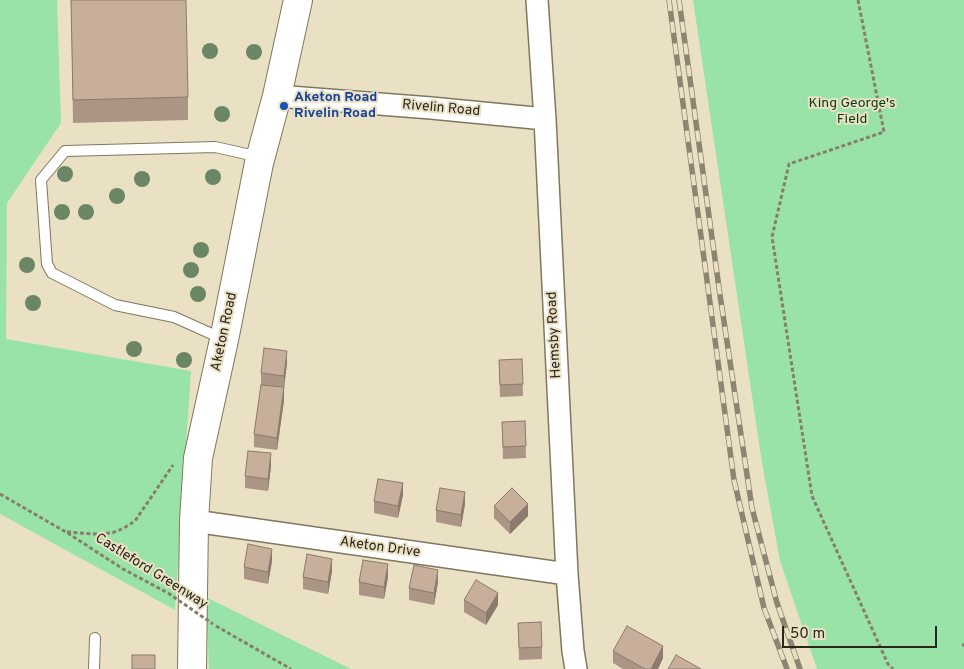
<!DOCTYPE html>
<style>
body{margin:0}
#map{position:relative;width:964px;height:669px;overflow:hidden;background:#eae0c4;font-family:Overpass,sans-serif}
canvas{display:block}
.scale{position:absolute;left:782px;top:626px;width:155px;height:22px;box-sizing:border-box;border:2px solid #2a261c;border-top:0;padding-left:6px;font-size:15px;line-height:18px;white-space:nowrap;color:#2a261c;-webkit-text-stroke:4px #eae0c4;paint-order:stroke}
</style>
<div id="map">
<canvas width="964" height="669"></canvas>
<div class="scale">50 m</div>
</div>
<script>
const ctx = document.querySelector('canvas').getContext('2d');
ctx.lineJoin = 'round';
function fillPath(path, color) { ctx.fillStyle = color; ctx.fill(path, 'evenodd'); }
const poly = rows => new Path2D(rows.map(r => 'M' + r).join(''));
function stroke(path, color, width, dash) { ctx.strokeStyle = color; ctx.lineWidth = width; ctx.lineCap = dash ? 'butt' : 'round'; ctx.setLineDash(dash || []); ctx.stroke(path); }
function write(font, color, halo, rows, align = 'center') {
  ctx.font = font + ' Overpass,sans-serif'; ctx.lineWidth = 4; ctx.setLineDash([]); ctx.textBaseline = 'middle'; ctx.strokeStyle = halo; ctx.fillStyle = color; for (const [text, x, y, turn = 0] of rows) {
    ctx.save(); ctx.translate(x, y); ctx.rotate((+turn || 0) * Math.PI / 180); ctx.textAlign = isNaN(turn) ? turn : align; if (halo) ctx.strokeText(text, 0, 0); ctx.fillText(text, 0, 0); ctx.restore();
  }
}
const green = poly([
 [0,0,57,0,61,123,7,203,6,339,191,371,175,610,0,514],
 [693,0,964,0,964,669,817,669,780,561,762,463],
 [206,597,351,669,209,669]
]);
const path = poly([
 [858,0,884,132,789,164,772,237,812,496,888,664,893,669],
 [0,494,66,532,123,569,168,593],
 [67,532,94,534,112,533,124,528,135,521,173,465],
 [216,626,291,669],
 [962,645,964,645]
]);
const service = poly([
 [223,339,174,317,115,305,52,273,47,264,41,180,65,151,215,147,260,157],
 [94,669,95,638]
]);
const minor = poly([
 [537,0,545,119,567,574,573,651,576,669],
 [277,96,431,108,545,119],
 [194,521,567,574]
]);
const secondary = poly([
 [192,669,194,521,198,458,224,340,259,163,277,96,298,0]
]);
const rail = poly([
 [669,0,734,480,764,608,787,669],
 [679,0,720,295,752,508,777,603,800,669]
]);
const pathBridge = poly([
 [168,593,213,624]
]);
const trees = [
 [210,51],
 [254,52],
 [222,114],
 [65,174],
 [213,177],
 [142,179],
 [117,196],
 [62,212],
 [86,212],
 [201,250],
 [27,265],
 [191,270],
 [198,294],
 [33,303],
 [134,349],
 [184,360]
];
const wall = poly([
 [71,0,188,97,188,120,73,123],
 [522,359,523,396,500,397,499,360],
 [287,363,284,388,284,400,277,450,254,447,254,434,261,385,261,373],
 [525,421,526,458,503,459,502,422],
 [271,466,268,491,245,488,245,476],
 [403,495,398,518,374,513,374,501],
 [465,504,461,527,436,522,436,510],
 [494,506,528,516,510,534,494,518],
 [272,561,268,584,244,579,244,567],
 [332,571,328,594,303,589,303,577],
 [388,577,384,599,359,595,359,582],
 [438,582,434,605,409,600,409,588],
 [464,600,498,605,486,625,464,612],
 [518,623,542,647,542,659,519,660],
 [613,651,663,658,658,669,623,669,613,663]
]);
const shadedWall = poly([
 [287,351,287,363,284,388,284,400,277,450,277,438,284,387,284,376],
 [271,453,271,466,268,491,268,479],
 [403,483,403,495,398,518,398,506],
 [465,492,465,504,461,527,461,515],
 [528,504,528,516,510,534,510,522],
 [272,549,272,561,268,584,268,572],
 [332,559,332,571,328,594,328,582],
 [388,564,388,577,384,599,384,587],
 [438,570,438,582,434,605,434,593],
 [498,593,498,605,486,625,486,613],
 [663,646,663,658,658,669,651,669]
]);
const building = poly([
 [71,0,186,0,188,97,73,100,71,0],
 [264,348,287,351,284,376,261,373,264,348],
 [522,359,523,384,500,385,499,360,522,359],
 [261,385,284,387,277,438,254,434,261,385],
 [525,421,526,446,503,447,502,422,525,421],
 [248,451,271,453,268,479,245,476,248,451],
 [378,479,403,483,398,506,374,501,378,479],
 [440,488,465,492,461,515,436,510,440,488],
 [512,488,528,504,510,522,494,506,512,488],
 [248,544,272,549,268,572,244,567,248,544],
 [307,554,332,559,328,582,303,577,307,554],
 [363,560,388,564,384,587,359,582,363,560],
 [414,565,438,570,434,593,409,588,414,565],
 [476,580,498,593,486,613,464,600,476,580],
 [541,622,542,647,519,648,518,623,541,622],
 [627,626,663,646,651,669,645,669,613,651,627,626],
 [132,655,155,655,155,669,132,669,132,655],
 [676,655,701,669,668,669,676,655]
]);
const markers = [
 [284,106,5,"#1a4fb4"]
];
const transitNames = [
 ["Aketon Road",294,98],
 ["Rivelin Road",294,114]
];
const parkNames = [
 ["King George's",852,104],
 ["Field",852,120]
];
const streetNames = [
 ["Rivelin Road",441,109,5],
 ["Aketon Road",225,332,-78],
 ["Hemsby Road",555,335,-93],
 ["Aketon Drive",380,548,8],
 ["Castleford Greenway",151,572,32]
];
fillPath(green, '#9ae3a8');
stroke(service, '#81775e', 12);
stroke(minor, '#81775e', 24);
stroke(secondary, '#81775e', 30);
stroke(path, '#867f6c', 3, [4, 2.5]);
stroke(service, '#fff', 10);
stroke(minor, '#fff', 21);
stroke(secondary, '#fff', 28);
stroke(rail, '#8c8572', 5.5);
stroke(rail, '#eae0c4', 4, [11]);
stroke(pathBridge, '#867f6c', 3, [4, 2.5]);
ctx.fillStyle = '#6b8665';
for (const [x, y] of trees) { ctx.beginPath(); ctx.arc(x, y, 8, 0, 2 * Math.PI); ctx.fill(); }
fillPath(wall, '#ab9686');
fillPath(shadedWall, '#8b7a6d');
fillPath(building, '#c7af9c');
stroke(building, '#8b7a6d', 1);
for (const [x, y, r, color] of markers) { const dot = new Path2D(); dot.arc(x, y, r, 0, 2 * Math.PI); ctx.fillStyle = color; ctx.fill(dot); stroke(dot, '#eae0c4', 2); }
write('bold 14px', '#164399', '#eae0c4', transitNames, 'left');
write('14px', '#033c18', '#eae0c4', parkNames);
write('14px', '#2a261c', '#eae0c4', streetNames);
</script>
